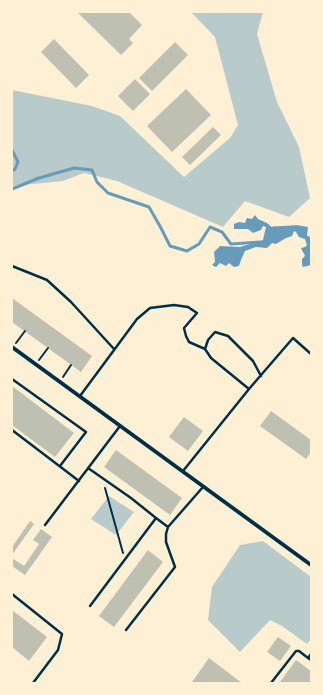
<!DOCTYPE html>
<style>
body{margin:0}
#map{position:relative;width:323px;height:695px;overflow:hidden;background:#fdf0d5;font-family:Helvetica,sans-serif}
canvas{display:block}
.frame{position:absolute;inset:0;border:13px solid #fdf0d5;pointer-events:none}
</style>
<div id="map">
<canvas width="323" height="695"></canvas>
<div class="frame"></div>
</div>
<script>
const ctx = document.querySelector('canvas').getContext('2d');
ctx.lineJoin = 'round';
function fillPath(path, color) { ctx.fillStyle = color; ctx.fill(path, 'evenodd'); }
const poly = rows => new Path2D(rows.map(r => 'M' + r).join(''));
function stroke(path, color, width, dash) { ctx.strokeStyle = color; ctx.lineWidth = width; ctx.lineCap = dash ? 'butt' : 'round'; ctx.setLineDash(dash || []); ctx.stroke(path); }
const green = poly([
 [191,12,263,12,257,34,277,102,299,147,310,198,289,217,245,201,223,227,117,181,84,173,63,181,12,186,12,90,92,106,120,116,184,177,230,138,238,125,215,37],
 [109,496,134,512,116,535,91,519],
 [263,541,311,577,311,639,307,644,282,626,270,620,240,652,208,620,212,587,240,545]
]);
const water = poly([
 [255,215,258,219,267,223,274,229,296,225,308,227,307,236,311,237,311,265,303,267,302,265,302,259,305,256,301,248,305,247,307,245,305,239,299,237,296,232,294,231,292,236,286,238,276,244,272,243,267,248,256,247,245,251,241,260,239,266,234,267,229,263,226,266,220,263,216,267,212,265,215,262,214,252,220,246,240,247,263,240,266,227,263,226,261,230,253,233,248,229,234,229,234,224,239,222,245,223,247,218,252,219]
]);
const stream = poly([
 [12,150,18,162,15,169,12,171],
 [12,189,39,178,74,168,92,170,97,182,108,193,149,207,161,228,170,246,187,251,199,244,210,227,222,232,231,244,260,242],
 [270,230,273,228,292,227]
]);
const building = poly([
 [77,12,129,12,142,25,129,39,133,43,121,55],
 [54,39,89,75,76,88,41,52],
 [175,42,188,55,152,91,139,78],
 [135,79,150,94,133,111,118,96],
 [186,89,211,115,172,152,147,126],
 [213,127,221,135,190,165,182,157],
 [12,298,92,356,81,372,12,322],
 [12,386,74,433,55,457,12,425],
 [271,411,311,440,311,452,306,459,260,426],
 [184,417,203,431,188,451,169,437],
 [116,450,182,498,170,515,104,467],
 [30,521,34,524,12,555,12,547],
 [41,529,52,537,25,575,12,566,12,558,24,566,39,544,33,540],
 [148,550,163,562,114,627,99,616],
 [12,610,47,637,29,661,12,647],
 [278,637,291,646,280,661,267,652],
 [209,658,242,683,193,683,192,682],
 [296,660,311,671,311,683,282,683,280,682]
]);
const path = poly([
 [16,343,25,331],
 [39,360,48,348],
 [63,377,71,365],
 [105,488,123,553]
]);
const service = poly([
 [12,266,47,280,71,302,114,349],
 [12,379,86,432,60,466],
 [249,389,211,358,205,349,208,340,215,332,228,336,253,361,261,376],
 [80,396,137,319,150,308,174,305,188,307,197,313,184,328,186,336,189,342,205,349],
 [12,430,79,481],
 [88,468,131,498,156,518],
 [183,471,249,389,293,338,311,354],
 [45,525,120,426],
 [12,594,62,634,58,650,33,683],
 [90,606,156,518,168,527,203,487],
 [126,630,175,567,166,542,166,534,168,527],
 [311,654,308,658,311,660],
 [271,683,296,651,299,651,308,658]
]);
const minor = poly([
 [12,347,311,565]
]);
fillPath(green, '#b9caca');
fillPath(water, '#669bbc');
stroke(stream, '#669bbc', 3);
fillPath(building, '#bec0b2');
stroke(path, '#003049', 2);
stroke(service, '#003049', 2.5);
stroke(minor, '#003049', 4);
</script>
